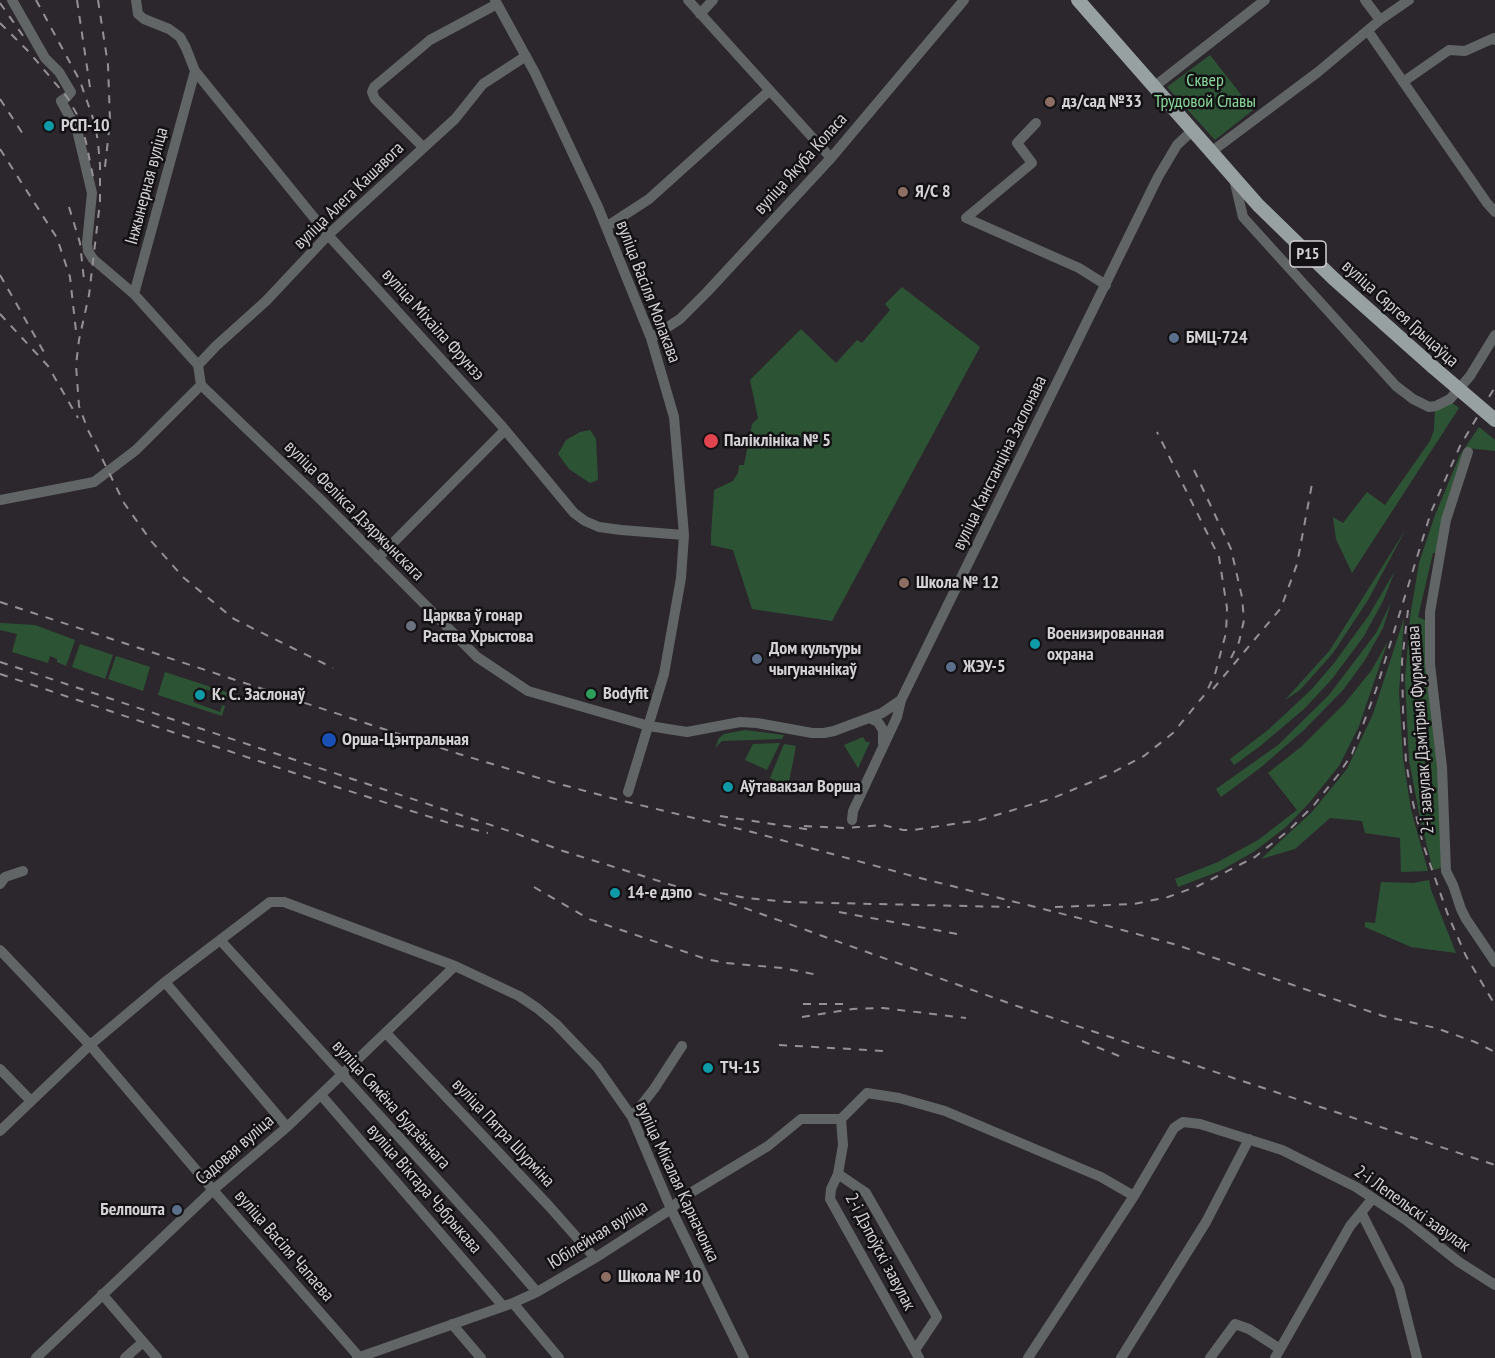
<!DOCTYPE html>
<meta charset="utf-8">
<style>
body{margin:0}
canvas{display:block;background:#2c272d}
</style>
<canvas width="1495" height="1358"></canvas>
<script>
const ctx = document.querySelector('canvas').getContext('2d');
ctx.lineJoin = 'round';
function fillPath(path, color) { ctx.fillStyle = color; ctx.fill(path, 'evenodd'); }
const poly = rows => new Path2D(rows.map(r => 'M' + r).join(''));
function stroke(path, color, width, dash) { ctx.strokeStyle = color; ctx.lineWidth = width; ctx.lineCap = dash ? 'butt' : 'round'; ctx.setLineDash(dash || []); ctx.stroke(path); }
function write(font, color, halo, rows, align = 'center') {
  ctx.font = font + ' "PT Sans Narrow",sans-serif'; ctx.lineWidth = 5; ctx.setLineDash([]); ctx.textBaseline = 'middle'; ctx.strokeStyle = halo; ctx.fillStyle = color; for (const [text, x, y, turn = 0] of rows) {
    ctx.save(); ctx.translate(x, y); ctx.rotate((+turn || 0) * Math.PI / 180); ctx.textAlign = isNaN(turn) ? turn : align; if (halo) ctx.strokeText(text, 0, 0); ctx.fillText(text, 0, 0); ctx.restore();
  }
}
const green = poly([
 [1210,55,1253,110,1215,140,1167,87],
 [902,287,980,347,832,621,752,609,733,550,711,545,711,536,714,490,733,481,738,473,739,465,744,465,752,424,758,418,750,380,801,329,836,363,857,340,862,343,890,310,885,304],
 [1451,402,1459,408,1352,573,1336,539,1333,517,1343,523,1367,492,1385,505,1430,441,1434,430,1435,410],
 [1479,427,1495,440,1495,451,1467,448,1437,553,1433,553,1418,617,1425,620,1439,767,1444,867,1433,870,1420,818,1409,760,1405,679,1410,617,1419,563,1435,515,1460,455],
 [590,430,596,439,598,480,590,483,569,469,558,454,566,440,580,432],
 [1406,529,1368,600,1333,653,1300,690,1285,700,1330,650],
 [1395,571,1383,601,1364,636,1332,679,1304,709,1259,747,1234,765,1230,759,1268,730,1311,690,1335,662,1369,615],
 [1391,603,1383,628,1365,660,1343,690,1304,730,1260,768,1221,797,1216,789,1278,745,1329,695,1376,633],
 [1404,618,1399,692,1403,758,1411,810,1428,871,1401,872,1400,838,1365,833,1362,821,1330,818,1295,849,1261,859,1312,812,1347,769,1373,714],
 [0,623,35,625,75,640,66,666,57,662,57,659,50,656,48,663,12,652,17,634,0,630],
 [1388,641,1359,726,1339,766,1309,803,1287,826,1255,851,1220,871,1178,887,1175,879,1218,862,1236,852,1258,840,1297,810,1268,773,1301,747,1345,703,1371,671],
 [80,644,113,655,105,679,72,667],
 [116,656,150,667,143,691,108,679],
 [165,672,229,693,226,702,223,701,224,695,198,687,193,702,220,712,222,705,225,706,222,716,158,695],
 [745,730,784,735,782,739,722,741,715,748,719,738,724,734],
 [863,737,866,742,870,742,858,768,844,745],
 [780,743,767,770,745,760,753,744],
 [784,744,796,746,788,787,770,778],
 [1429,880,1431,890,1456,953,1411,947,1365,927,1365,922,1375,923,1381,882,1413,883]
]);
const minor = poly([
 [12,0,45,58,59,72,71,92,67,97,61,101,77,130,92,193,87,243,88,251,93,259,134,294],
 [136,0,138,14,144,19,169,29,180,37,186,48,195,71,134,294,198,365,201,385],
 [495,0,535,73,598,207,651,338,674,417,684,535,681,578,664,674,628,792],
 [688,0,831,158],
 [1365,0,1380,20],
 [700,14,713,0],
 [1368,31,1487,203,1495,212],
 [195,71,328,235,501,425,574,513,585,521,599,527,621,530,684,535],
 [1403,82,1449,50,1465,51,1494,38,1495,40],
 [1155,86,1265,0],
 [1036,123,1017,143,1032,163,966,218,1079,268,1106,285],
 [423,147,375,99,372,92,374,87,430,40,497,4],
 [1211,152,1318,72,1380,20,1409,0],
 [1234,179,1243,217,1396,386,1413,399,1429,407,1436,406,1450,399,1470,376,1495,335],
 [606,227,649,199,769,91],
 [651,338,680,319,707,292,831,158,964,0],
 [198,365,216,346,266,301,328,235,455,119,483,84,526,56],
 [201,385,321,500,477,657,528,691,649,726,687,732,740,722,757,723,812,733,824,733,834,731,882,713,901,700],
 [1468,452,1446,520,1430,612,1430,664,1442,767,1446,871,1453,885,1461,909,1466,919,1495,962],
 [0,500,94,482,136,450,201,385],
 [378,558,505,430],
 [869,718,878,722,883,730,883,743],
 [852,820,853,811,897,717,901,700,1158,177,1177,145,1193,130],
 [0,884,5,877,23,871],
 [221,941,487,1234,537,1292],
 [0,950,90,1045,213,1190,360,1358],
 [165,982,287,1127],
 [386,1033,549,1206,595,1258],
 [0,1069,31,1101],
 [321,1095,503,1306],
 [632,1117,654,1089,682,1046],
 [0,1131,90,1045,165,982,270,902,284,902,455,966,519,996,537,1008,556,1024,597,1067,632,1117,671,1209,744,1358],
 [838,1174,866,1193,937,1317,915,1350],
 [1362,1214,1399,1287,1417,1358],
 [102,1294,157,1358],
 [513,1303,559,1358],
 [452,1324,481,1358],
 [36,1358,213,1190,287,1127,455,966],
 [125,1358,143,1342],
 [357,1358,513,1303,537,1292,595,1258,671,1209,682,1198,768,1146,801,1119,841,1119],
 [919,1358,830,1199,831,1189,838,1174,843,1145,841,1119,867,1093,899,1098,945,1111,1101,1177,1134,1196],
 [1028,1358,1134,1196,1174,1128,1183,1122,1200,1124,1282,1150,1356,1187,1406,1220,1459,1262,1495,1285],
 [1121,1358,1206,1222,1249,1139],
 [1210,1358,1235,1324,1249,1329,1280,1349],
 [1275,1358,1350,1226,1373,1198]
]);
const major = poly([
 [1078,0,1258,205,1333,278,1433,367]
]);
const rail = poly([
 [36,0,80,81,95,124,98,142,100,165,100,202,89,295,79,340,76,365,79,406,88,430,124,503,151,541,184,578,234,619,333,668],
 [77,0,91,94],
 [98,0,108,65,110,121,105,167],
 [0,3,26,40],
 [0,23,29,52,67,97,79,118,86,142,94,181],
 [0,99,23,134],
 [0,149,57,238,70,277,76,331],
 [69,207,80,243,84,280],
 [0,275,45,354],
 [0,314,48,366,78,418],
 [1194,470,1231,549,1242,597,1244,620,1239,642,1228,664],
 [0,602,459,754,552,782,619,800,752,832,916,877,1075,917,1177,945,1383,1016,1436,1028,1475,1042,1495,1052],
 [1408,610,1402,661,1403,711,1406,762,1413,803,1423,844,1448,915,1466,956,1495,1005],
 [0,662,509,831,563,851,742,907,1014,1005,1495,1165],
 [0,674,315,780,449,823,488,833],
 [1213,689,1281,608,1297,564,1312,484],
 [720,816,812,830],
 [804,826,846,828,883,825,903,830,913,830,980,820,1053,798,1108,775,1144,756,1173,733,1206,693,1215,674,1226,633,1227,608,1219,557,1157,432],
 [534,887,589,919,706,959,726,963,782,968,818,975],
 [720,893,746,898,788,902,1010,907],
 [1055,907,1134,904,1168,897,1198,886,1255,857,1288,831,1314,805,1338,775,1352,754,1376,690,1431,512,1460,446,1495,387],
 [839,912,957,934],
 [803,1004,847,1004],
 [802,1017,853,1009,883,1008,966,1018],
 [1082,1041,1124,1058],
 [779,1045,885,1051]
]);
const majorBridge = poly([
 [1433,367,1495,420]
]);
const markers = [
 [1050,102,6,"#8d6e63"],
 [49,126,6,"#0f9aa8"],
 [903,192,6,"#8d6e63"],
 [1174,338,6,"#5c6f8a"],
 [711,441,8,"#e0444e"],
 [904,583,6,"#8d6e63"],
 [411,626,6,"#6b7280"],
 [1035,644,6,"#0f9aa8"],
 [757,659,6,"#5c6f8a"],
 [951,667,6,"#5c6f8a"],
 [591,694,6,"#2e9e5b"],
 [200,695,6,"#0f9aa8"],
 [329,740,8,"#1a4fb4"],
 [728,787,6,"#0f9aa8"],
 [615,893,6,"#0f9aa8"],
 [708,1068,6,"#0f9aa8"],
 [177,1210,6,"#5c6f8a"],
 [606,1277,6,"#8d6e63"]
];
const shields = [
 [1308,254,36]
];
const shieldNames = [
 ["Р15",1308,254]
];
const parkNames = [
 ["Сквер",1205,81],
 ["Трудовой Славы",1205,102]
];
const poiNames = [
 ["дз/сад №33",1062,102],
 ["РСП-10",61,126],
 ["Я/С 8",915,192],
 ["БМЦ-724",1186,338],
 ["Паліклініка № 5",724,441],
 ["Школа № 12",916,583],
 ["Царква ў гонар",423,616],
 ["Раства Хрыстова",423,637],
 ["Военизированная",1047,634],
 ["охрана",1047,655],
 ["Дом культуры",769,649],
 ["чыгуначнікаў",769,670],
 ["ЖЭУ-5",963,667],
 ["Bodyfit",603,694],
 ["К. С. Заслонаў",212,695],
 ["Орша-Цэнтральная",342,740],
 ["Аўтавакзал Ворша",740,787],
 ["14-е дэпо",627,893],
 ["ТЧ-15",720,1068],
 ["Белпошта",165,1210,"right"],
 ["Школа № 10",618,1277]
];
const streetNames = [
 ["вуліца Якуба Коласа",801,164,-48],
 ["Інжынерная вуліца",147,186,-75],
 ["вуліца Алега Кашавога",349,196,-44],
 ["вуліца Васіля Молакава",648,292,69],
 ["вуліца Сяргея Грыцаўца",1400,314,42],
 ["вуліца Міхаіла Фрунзэ",433,325,48],
 ["вуліца Канстанціна Заслонава",1000,463,-64],
 ["вуліца Фелікса Дзяржынскага",354,511,45],
 ["2-і завулак Дзмітрыя Фурманава",1421,730,-94],
 ["вуліца Сямёна Будзённага",391,1105,48],
 ["вуліца Пятра Шурміна",503,1133,47],
 ["Садовая вуліца",235,1150,-41],
 ["вуліца Мікалая Карначонка",677,1182,65],
 ["вуліца Віктара Чэбрыкава",424,1189,49],
 ["2-і Лепельскі завулак",1412,1209,35],
 ["Юбілейная вуліца",598,1235,-32],
 ["вуліца Васіля Чапаева",284,1246,49],
 ["2-і Дэпоўскі завулак",880,1252,62]
];
fillPath(green, '#2c5434');
stroke(minor, '#616565', 10);
stroke(major, '#98a1a1', 14);
stroke(rail, '#949095', 2, [8, 8]);
stroke(majorBridge, '#98a1a1', 14);
for (const [x, y, r, color] of markers) { const dot = new Path2D(); dot.arc(x, y, r, 0, 2 * Math.PI); ctx.fillStyle = color; ctx.fill(dot); stroke(dot, '#131114', 2); }
for (const [x, y, w] of shields) { const box = new Path2D(); box.roundRect(x - w / 2, y - 13, w, 26, 4.5); ctx.fillStyle = '#131114'; ctx.fill(box); stroke(box, '#d4d1d5', 1.5); }
write('bold 16px', '#d4d1d5', null, shieldNames);
write('18px', '#89d898', '#131114', parkNames);
write('bold 18px', '#d4d1d5', '#131114', poiNames, 'left');
write('18px', '#d4d1d5', '#131114', streetNames);
</script>
